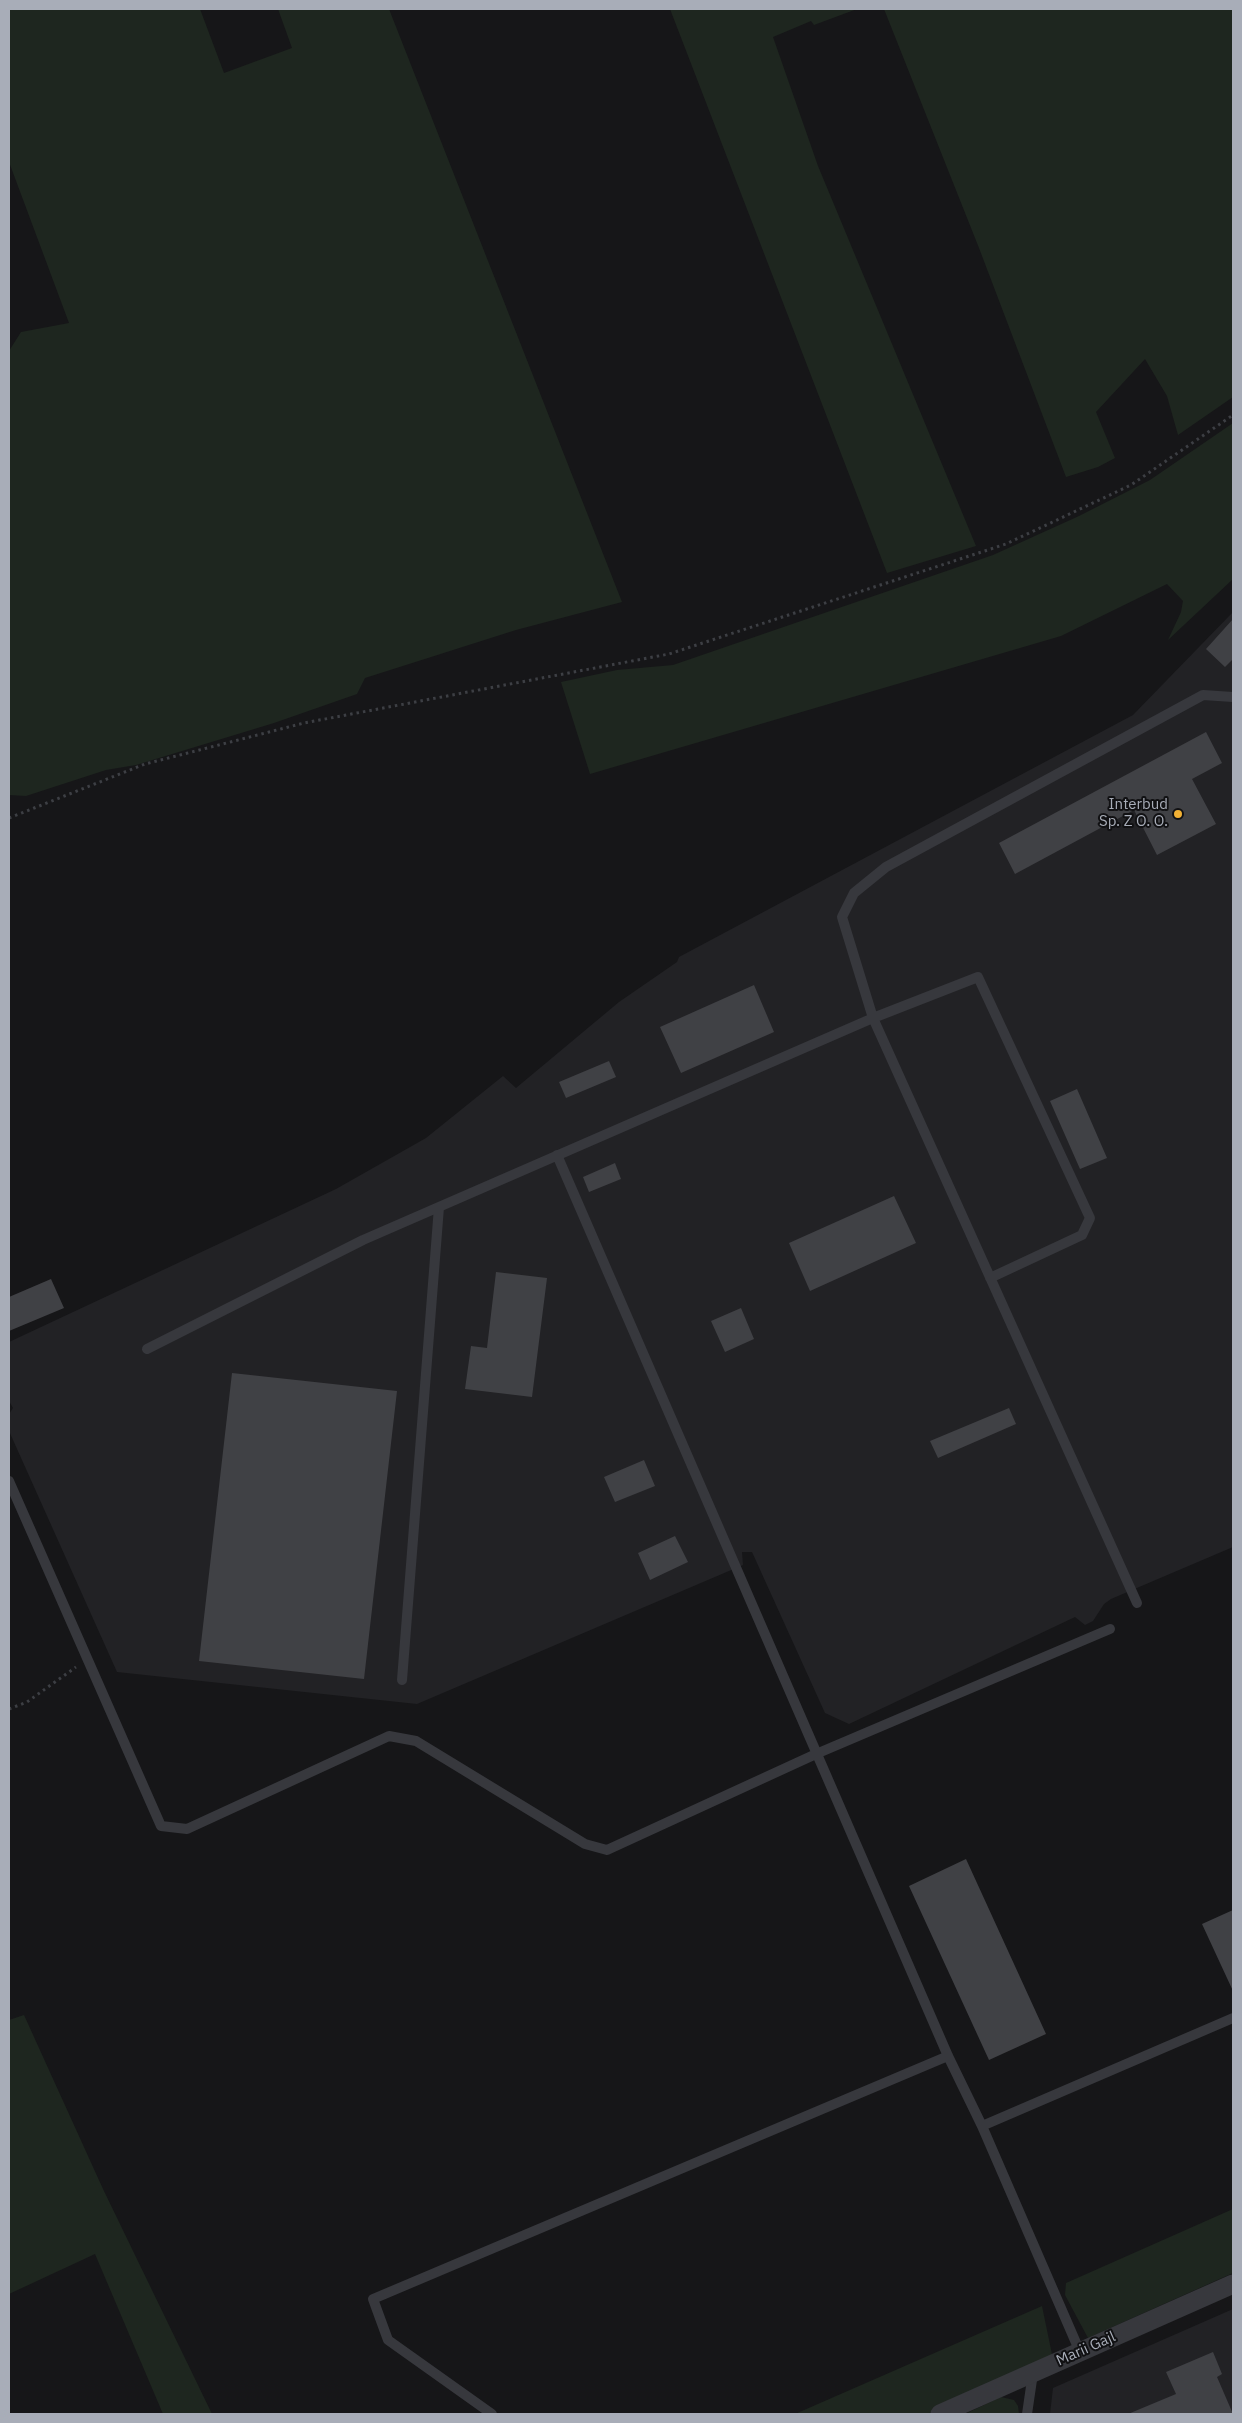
<!DOCTYPE html>
<style>
body{margin:0}
#map{position:relative;width:1242px;height:2423px;overflow:hidden;background:#161618;font-family:"IBM Plex Sans",sans-serif}
canvas{display:block}
.frame{position:absolute;inset:0;border:10px solid #a8adb8;pointer-events:none}
</style>
<div id="map">
<canvas width="1242" height="2423"></canvas>
<div class="frame"></div>
</div>
<script>
const ctx = document.querySelector('canvas').getContext('2d');
ctx.lineJoin = 'round';
function fillPath(path, color) { ctx.fillStyle = color; ctx.fill(path, 'evenodd'); }
const poly = rows => new Path2D(rows.map(r => 'M' + r).join(''));
function stroke(path, color, width, dash) { ctx.strokeStyle = color; ctx.lineWidth = width; ctx.lineCap = dash ? 'butt' : 'round'; ctx.setLineDash(dash || []); ctx.stroke(path); }
function write(font, color, halo, rows, align = 'center') {
  ctx.font = font + ' "IBM Plex Sans",sans-serif'; ctx.lineWidth = 4; ctx.setLineDash([]); ctx.textBaseline = 'middle'; ctx.strokeStyle = halo; ctx.fillStyle = color; for (const [text, x, y, turn = 0] of rows) {
    ctx.save(); ctx.translate(x, y); ctx.rotate((+turn || 0) * Math.PI / 180); ctx.textAlign = isNaN(turn) ? turn : align; if (halo) ctx.strokeText(text, 0, 0); ctx.fillText(text, 0, 0); ctx.restore();
  }
}
const built = poly([
 [1233,612,1233,1547,1111,1599,1104,1604,1093,1621,1085,1625,1075,1617,849,1724,825,1713,752,1552,742,1552,743,1565,417,1704,117,1672,9,1431,9,1414,13,1408,9,1401,9,1342,336,1189,426,1138,503,1076,516,1088,619,1002,677,962,679,957,1133,715],
 [1233,2309,1233,2414,1050,2414,1053,2388]
]);
const green = poly([
 [9,9,200,9,224,73,292,48,278,9,389,9,622,602,516,630,365,678,357,694,274,723,136,765,106,770,26,796,9,795,9,351,21,332,69,323,9,162],
 [670,9,857,9,814,25,811,21,773,37,818,166,976,546,887,573],
 [884,9,1233,9,1233,397,1178,435,1167,396,1145,359,1096,412,1115,458,1098,467,1066,477,979,248],
 [1233,423,1233,579,1168,640,1181,612,1183,601,1167,584,1061,636,590,774,561,682,617,670,673,665,993,555,1079,516,1150,480],
 [24,2015,103,2189,212,2414,163,2414,95,2254,9,2294,9,2020],
 [1233,2209,1233,2273,1088,2338,1065,2295,1066,2283],
 [1042,2306,1054,2364,927,2414,795,2414],
 [1001,2397,1014,2400,1018,2406,1019,2414,965,2414]
]);
const building = poly([
 [1233,619,1233,659,1225,667,1206,649],
 [1206,732,1222,763,1192,779,1216,824,1157,855,1134,810,1015,874,999,843],
 [754,985,774,1032,681,1073,660,1027],
 [609,1061,616,1077,566,1098,559,1082],
 [1077,1089,1107,1158,1080,1169,1050,1101],
 [615,1163,621,1179,589,1192,583,1177],
 [894,1196,916,1243,810,1291,789,1243],
 [496,1272,547,1278,532,1397,465,1389,471,1346,487,1348],
 [51,1279,64,1308,9,1331,9,1297],
 [741,1308,754,1339,725,1352,711,1321],
 [232,1373,397,1391,364,1679,199,1661],
 [1009,1408,1016,1424,938,1458,930,1441],
 [644,1460,655,1486,615,1502,604,1477],
 [675,1536,688,1562,650,1580,638,1553],
 [966,1859,1046,2034,989,2060,909,1886],
 [1233,1910,1233,1991,1202,1924],
 [1213,2352,1222,2374,1217,2377,1233,2414,1128,2414,1176,2394,1166,2372]
]);
const path = poly([
 [9,818,145,764,304,723,669,654,1006,544,1131,485,1233,415],
 [9,1709,27,1702,76,1667]
]);
const service = poly([
 [557,1155,948,2056,982,2126,1080,2352],
 [147,1349,363,1240,873,1018,978,977,1090,1218,1082,1235,990,1278],
 [9,1481,161,1826,187,1829,389,1736,416,1741,585,1844,607,1850,816,1754,1110,1629],
 [1137,1603,873,1018,842,917,854,893,886,867,1203,695,1233,697],
 [402,1680,439,1207],
 [982,2126,1233,2018],
 [492,2414,388,2340,373,2299,948,2056],
 [1027,2414,1033,2373]
]);
const minor = poly([
 [940,2414,1233,2284]
]);
const markers = [
 [1178,814,5,"#f2b134"]
];
const poiNames = [
 ["Interbud",1168,805],
 ["Sp. Z O. O.",1168,822]
];
const streetNames = [
 ["Marii Gajl",1086,2349,-24]
];
fillPath(built, '#222225');
fillPath(green, '#1e261f');
fillPath(building, '#404145');
stroke(path, '#3d3f44', 3, [2.5, 4]);
stroke(service, '#37383d', 10);
stroke(minor, '#37383d', 19);
for (const [x, y, r, color] of markers) { const dot = new Path2D(); dot.arc(x, y, r, 0, 2 * Math.PI); ctx.fillStyle = color; ctx.fill(dot); stroke(dot, '#111113', 2); }
write('15px', '#a8adb8', '#111113', poiNames, 'right');
write('15px', '#a8adb8', '#111113', streetNames);
</script>
